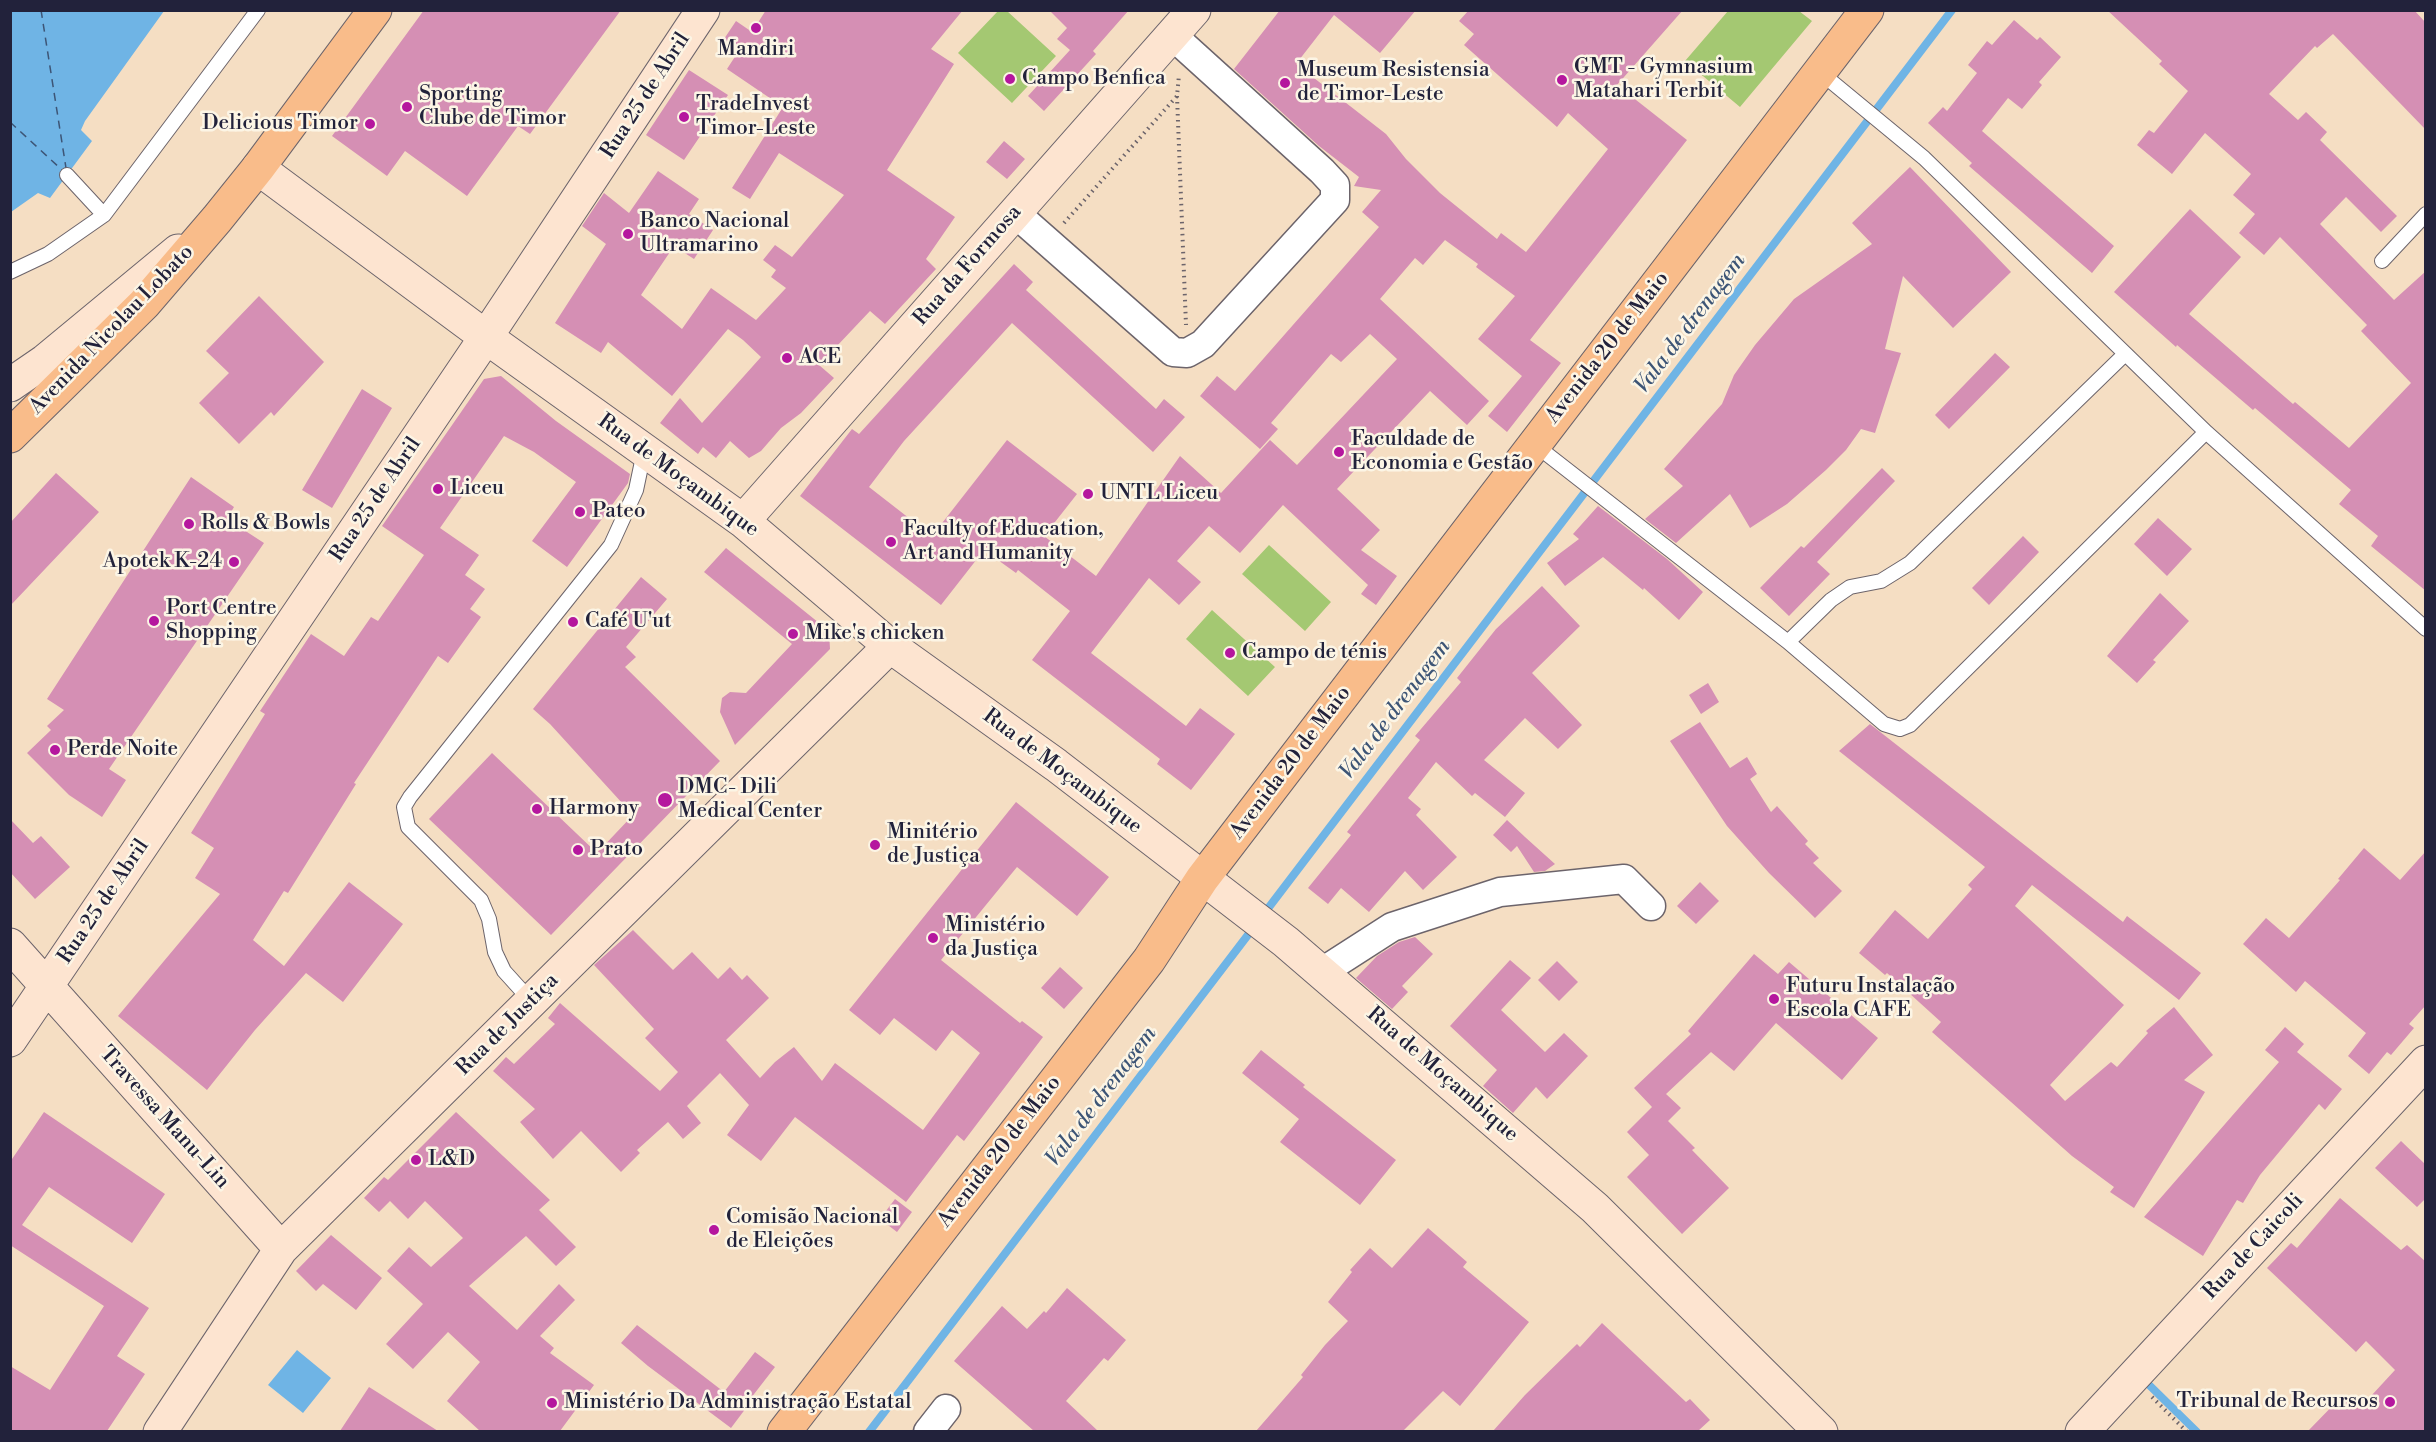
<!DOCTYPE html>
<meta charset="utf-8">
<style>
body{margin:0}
#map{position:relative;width:2436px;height:1442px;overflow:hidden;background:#f5dec3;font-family:"Libre Bodoni",serif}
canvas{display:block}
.frame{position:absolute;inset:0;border:12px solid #22223b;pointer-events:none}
</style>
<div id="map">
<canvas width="2436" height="1442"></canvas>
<div class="frame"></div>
</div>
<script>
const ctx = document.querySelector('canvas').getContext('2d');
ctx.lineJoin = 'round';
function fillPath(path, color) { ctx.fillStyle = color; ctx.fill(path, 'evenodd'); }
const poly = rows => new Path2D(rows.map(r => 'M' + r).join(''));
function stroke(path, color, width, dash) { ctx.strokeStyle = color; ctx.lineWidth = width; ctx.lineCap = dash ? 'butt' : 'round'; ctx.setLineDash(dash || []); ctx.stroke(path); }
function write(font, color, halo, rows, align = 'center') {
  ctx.font = font + ' "Libre Bodoni",serif'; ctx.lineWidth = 5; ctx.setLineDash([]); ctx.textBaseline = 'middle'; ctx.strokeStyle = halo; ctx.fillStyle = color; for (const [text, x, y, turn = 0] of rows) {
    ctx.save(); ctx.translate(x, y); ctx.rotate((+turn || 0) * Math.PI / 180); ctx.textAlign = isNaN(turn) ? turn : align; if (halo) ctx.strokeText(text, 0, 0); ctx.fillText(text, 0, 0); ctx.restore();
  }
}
const green = poly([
 [1007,11,1056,56,1012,103,958,53,998,11],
 [1728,11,1799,11,1812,21,1740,107,1685,61],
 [1269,545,1331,602,1305,631,1242,574],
 [1212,610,1275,667,1248,696,1186,639]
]);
const water = poly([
 [11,11,164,11,85,121,81,130,92,141,50,198,38,193,11,212],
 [297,1350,331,1378,303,1413,268,1385]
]);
const stream = poly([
 [1263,915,1952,10],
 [2142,1378,2197,1432],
 [869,1432,1254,927]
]);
const ferry = poly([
 [41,10,66,168],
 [10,122,62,170]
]);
const building = poly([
 [424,10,621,10,530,134,518,126,467,196,405,151,387,176,332,136],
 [766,10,963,10,931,49,954,64,887,170,955,217,926,259,936,269,885,324,870,311,819,365,834,378,801,413,781,428,761,451,749,458,730,441,716,458,703,447,698,454,660,423,680,398,702,423,761,357,743,340,728,329,672,396,608,342,601,353,555,323,606,244,582,226,604,193,629,213,658,171,699,199,689,214,713,230,694,259,674,246,641,295,682,329,711,288,756,320,786,288,771,277,776,270,763,260,775,245,792,257,844,195,779,153,750,199,732,188,783,107,727,69,738,52,722,42,736,21,752,32],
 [1049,10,1129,10,1093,51,1096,54,1044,111,1028,96,1070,50,1057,39,1067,28],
 [1280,10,1416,10,1380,53,1334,15,1296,64,1386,134,1406,159,1440,193,1497,239,1501,233,1526,252,1608,149,1568,113,1557,127,1464,45,1474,34,1459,21,1469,10,1683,10,1617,85,1687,140,1530,340,1561,363,1507,432,1488,416,1522,376,1478,339,1515,296,1476,267,1478,264,1445,240,1423,265,1415,258,1380,299,1489,401,1467,425,1430,391,1337,489,1380,530,1361,550,1397,576,1376,605,1361,594,1368,585,1283,505,1240,553,1209,526,1177,561,1201,582,1179,605,1149,578,1091,653,1186,726,1200,708,1235,734,1191,790,1157,764,1160,759,1032,660,1070,611,1018,570,1016,573,984,550,941,605,800,496,852,429,859,434,1014,264,1033,282,1026,290,1156,409,1164,399,1185,417,1153,452,1012,323,904,441,869,487,932,536,1007,440,1077,494,1044,536,1096,576,1180,456,1221,493,1270,440,1297,465,1397,359,1370,334,1341,362,1331,354,1271,423,1278,429,1260,449,1200,396,1217,376,1235,391,1379,227,1362,212,1381,190,1354,186,1359,177,1319,146,1234,69],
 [2107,10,2414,10,2426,23,2426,130,2333,34,2317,48,2315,46,2269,94,2298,120,2306,112,2327,132,2320,140,2397,216,2381,232,2346,197,2320,224,2394,300,2426,271,2426,591,2371,546,2378,536,2339,504,2351,490,2255,408,2253,410,2177,345,2176,347,2114,292,2190,209,2241,257,2189,314,2293,404,2295,402,2349,448,2411,383,2361,331,2367,325,2280,237,2264,255,2239,233,2255,214,2233,195,2251,174,2205,133,2172,174,2137,145,2149,130,2154,133,2188,91,2159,64,2162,61],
 [2014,20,2037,40,2040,37,2061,57,2039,82,2042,85,2022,109,2008,98,1982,131,2114,246,2092,273,1969,166,1972,163,1928,123,1943,107,1947,111,1977,73,1968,65,1987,41,1992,45],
 [689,70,728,95,684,160,646,135],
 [1004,141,1025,159,1007,179,986,162],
 [1910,167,2011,272,1953,328,1903,276,1885,349,1901,353,1875,433,1861,429,1846,450,1826,470,1787,504,1750,528,1730,494,1676,543,1645,519,1683,486,1664,469,1722,404,1734,375,1755,345,1794,299,1872,244,1852,223],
 [259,296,324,362,274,416,271,412,239,444,199,403,229,373,206,351],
 [1995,353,2010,367,1949,429,1935,415],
 [501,376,556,421,630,474,628,483,567,567,532,541,576,482,534,452,504,436,440,528,479,555,465,575,485,589,470,609,481,617,448,663,438,656,354,783,356,784,288,893,284,891,253,940,284,966,349,882,403,924,343,1002,306,973,255,1030,207,1090,118,1016,220,894,195,878,214,848,191,833,265,714,260,711,311,634,344,656,371,617,378,621,424,555,382,526,484,379],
 [362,389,392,408,332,508,302,490],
 [1882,468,1895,481,1817,562,1830,574,1789,616,1760,588,1801,546,1804,548],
 [56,473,99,512,10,606,10,523],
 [191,477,234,507,227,519,264,543,109,769,126,780,102,817,69,795,27,753,51,730,47,726,64,710,47,699],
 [1598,506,1667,559,1703,592,1679,620,1644,588,1643,590,1603,557,1565,586,1547,563,1579,539,1573,534],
 [2158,518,2192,549,2167,576,2134,544],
 [2023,536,2039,552,1989,605,1972,588],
 [726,548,829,631,830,649,735,745,720,712,722,698,730,692,746,693,792,644,704,572],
 [641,577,667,599,626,647,636,657,625,667,720,761,551,935,429,819,492,753,597,853,633,815,550,724,533,709],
 [1542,586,1580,626,1532,673,1582,725,1558,749,1525,718,1484,760,1525,793,1505,817,1475,793,1472,796,1436,762,1408,798,1421,809,1416,815,1457,857,1423,890,1405,871,1369,912,1341,888,1328,904,1308,888,1351,835,1347,832,1420,740,1415,736,1461,682,1457,678,1496,629],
 [2160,593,2189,621,2153,660,2156,662,2137,683,2107,656],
 [1708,683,1719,702,1701,714,1689,695],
 [1700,722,1730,768,1747,757,1757,774,1750,779,1771,812,1777,806,1808,841,1805,844,1819,858,1813,863,1842,891,1815,918,1769,873,1727,826,1670,741],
 [1870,724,2123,922,2127,916,2201,973,2179,1000,2032,885,2015,906,2124,1005,2050,1085,2065,1101,2111,1062,2117,1067,2148,1033,2146,1031,2174,1007,2213,1055,2184,1080,2205,1092,2134,1208,2110,1192,2114,1187,2072,1156,1932,1032,1941,1022,1887,973,1885,975,1859,953,1895,910,1928,939,1972,889,1968,885,1985,867,1839,751],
 [1016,802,1109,877,1077,916,1017,867,941,960,1020,1023,1022,1021,1043,1037,964,1141,957,1135,906,1202,795,1117,761,1161,727,1135,749,1105,720,1073,687,1106,701,1123,683,1139,668,1122,637,1150,640,1153,621,1172,581,1131,553,1159,520,1122,535,1109,493,1071,506,1057,514,1064,555,1024,548,1018,560,1003,660,1091,678,1072,645,1038,654,1029,594,965,633,930,673,970,692,952,718,979,730,967,742,980,747,975,769,998,726,1040,760,1078,775,1062,794,1047,822,1081,835,1063,923,1130,980,1053,952,1030,936,1051,894,1018,880,1035,849,1010],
 [10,819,33,843,41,836,70,867,35,899,10,872],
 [1507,820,1525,837,1555,864,1545,871,1534,872,1517,846,1511,852,1493,835],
 [2364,848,2400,880,2426,851,2426,1005,2409,1024,2414,1028,2391,1055,2387,1052,2369,1074,2348,1056,2366,1033,2305,981,2296,992,2243,944,2266,918,2289,938,2340,880,2338,879],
 [1700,882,1719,901,1696,924,1677,906],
 [1415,937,1433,954,1402,986,1408,992,1392,1009,1356,978,1377,956,1399,942],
 [1754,954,1778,974,1789,962,1878,1038,1842,1080,1776,1023,1734,1071,1711,1052,1666,1094,1681,1108,1668,1121,1695,1148,1692,1150,1729,1188,1682,1234,1627,1177,1649,1155,1627,1132,1652,1107,1634,1088,1691,1034,1688,1031],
 [1510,960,1531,978,1501,1010,1545,1052,1564,1033,1588,1056,1547,1099,1536,1087,1513,1113,1483,1086,1497,1070,1450,1026],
 [1557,961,1578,982,1559,1001,1538,980],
 [1060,967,1083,988,1064,1009,1041,988],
 [2285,1027,2304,1044,2297,1052,2342,1089,2325,1110,2319,1104,2260,1175,2243,1203,2237,1200,2203,1256,2144,1217,2279,1062,2265,1050],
 [1261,1050,1305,1085,1303,1087,1396,1160,1360,1205,1280,1142,1299,1119,1242,1073],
 [44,1112,165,1194,132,1243,49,1187,22,1225,149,1308,117,1356,145,1374,107,1431,10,1431,10,1366,50,1390,104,1306,10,1245,10,1162],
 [456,1112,550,1200,539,1210,576,1247,556,1266,526,1236,469,1286,517,1330,559,1284,575,1300,540,1336,554,1348,550,1353,594,1385,560,1431,480,1431,447,1401,480,1362,448,1332,413,1369,386,1344,423,1304,387,1271,409,1247,431,1267,463,1238,425,1201,408,1219,390,1201,379,1212,364,1198,384,1177,388,1180],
 [2401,1141,2426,1165,2426,1198,2417,1207,2375,1168],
 [2340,1198,2401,1250,2407,1245,2426,1262,2426,1431,2308,1431,2343,1395,2359,1409,2395,1370,2366,1341,2356,1352,2267,1268,2291,1243,2297,1248],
 [895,1199,912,1212,897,1232,880,1219],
 [1428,1228,1467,1262,1463,1267,1529,1322,1460,1406,1443,1391,1403,1431,1256,1431,1303,1377,1301,1375,1325,1345,1348,1321,1328,1302,1352,1272,1350,1270,1370,1248,1392,1268],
 [331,1235,382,1278,356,1310,323,1284,316,1291,296,1271],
 [1067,1288,1126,1340,1108,1361,1104,1358,1066,1401,1098,1431,1034,1431,954,1361,1002,1306,1027,1329,1044,1311,1046,1313],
 [1602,1323,1686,1402,1690,1399,1710,1420,1698,1431,1493,1431,1525,1395,1577,1344,1580,1347],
 [637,1325,724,1392,755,1352,775,1367,744,1407,746,1408,731,1428,648,1366,621,1343],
 [369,1387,377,1392,438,1431,340,1431]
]);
const path = poly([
 [1177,96,1186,325],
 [1064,223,1177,96,1179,75],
 [2152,1397,2187,1432]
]);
const lane = poly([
 [67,175,104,215],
 [2382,261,2426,214],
 [10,272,48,254,104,215,258,10],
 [2206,432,2426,629],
 [1534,444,1788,642,1884,724,1900,729,1910,725,2206,432,1924,158,1821,73],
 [1788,642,1831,600,1850,587,1881,581,1910,563,2125,354],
 [532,1002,504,971,495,952,489,919,481,900,408,827,404,807,410,797,611,545,636,490,644,452]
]);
const street = poly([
 [1015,213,1173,352,1187,353,1203,344,1335,200,1335,185,1322,171,1173,36],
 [1322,972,1392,927,1500,892,1624,879,1651,906],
 [928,1432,946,1409]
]);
const secondary = poly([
 [258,168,486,337,743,521,890,646,1056,765,1286,942,1595,1208,1821,1432],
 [10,385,45,361,178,251],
 [743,521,1194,10],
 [10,945,281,1249],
 [10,1040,486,337,703,10],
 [160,1432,281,1249,890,646],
 [2082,1432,2426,1062]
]);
const primary = poly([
 [10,436,144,304,217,219,258,168,375,10],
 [784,1432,1149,960,1202,879,1867,10]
]);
const markers = [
 [756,28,6,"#b5179e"],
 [1010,79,6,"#b5179e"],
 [1562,80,6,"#b5179e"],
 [1285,83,6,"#b5179e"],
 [407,107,6,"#b5179e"],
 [684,117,6,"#b5179e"],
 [370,124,6,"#b5179e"],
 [628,234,6,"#b5179e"],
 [787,358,6,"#b5179e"],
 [1339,452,6,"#b5179e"],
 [438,489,6,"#b5179e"],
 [1088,494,6,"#b5179e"],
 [580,512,6,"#b5179e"],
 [189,524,6,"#b5179e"],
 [891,542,6,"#b5179e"],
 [234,562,6,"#b5179e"],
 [154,621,6,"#b5179e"],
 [573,622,6,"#b5179e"],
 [793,634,6,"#b5179e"],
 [1230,653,6,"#b5179e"],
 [55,750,6,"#b5179e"],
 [665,800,8,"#b5179e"],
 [537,809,6,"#b5179e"],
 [875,845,6,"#b5179e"],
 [578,850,6,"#b5179e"],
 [933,938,6,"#b5179e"],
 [1774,999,6,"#b5179e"],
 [416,1160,6,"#b5179e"],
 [714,1230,6,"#b5179e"],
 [2390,1402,6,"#b5179e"],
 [552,1403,6,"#b5179e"]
];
const poiNames = [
 ["Mandiri",756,50,"center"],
 ["GMT - Gymnasium",1574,68],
 ["Matahari Terbit",1574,92],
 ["Museum Resistensia",1297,71],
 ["de Timor-Leste",1297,95],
 ["Campo Benfica",1022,79],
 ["Sporting",419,95],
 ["Clube de Timor",419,119],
 ["TradeInvest",696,105],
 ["Timor-Leste",696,129],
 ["Delicious Timor",358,124,"right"],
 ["Banco Nacional",640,222],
 ["Ultramarino",640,246],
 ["ACE",799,358],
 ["Faculdade de",1351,440],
 ["Economia e Gestão",1351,464],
 ["Liceu",450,489],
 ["UNTL Liceu",1100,494],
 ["Pateo",592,512],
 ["Rolls & Bowls",201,524],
 ["Faculty of Education,",903,530],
 ["Art and Humanity",903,554],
 ["Apotek K-24",222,562,"right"],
 ["Port Centre",166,609],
 ["Shopping",166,633],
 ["Café U'ut",585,622],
 ["Mike's chicken",805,634],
 ["Campo de ténis",1242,653],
 ["Perde Noite",67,750],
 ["DMC- Dili",678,788],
 ["Medical Center",678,812],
 ["Harmony",549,809],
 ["Minitério",887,833],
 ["de Justiça",887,857],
 ["Prato",590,850],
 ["Ministério",945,926],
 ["da Justiça",945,950],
 ["Futuru Instalação",1786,987],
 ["Escola CAFE",1786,1011],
 ["L&D",428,1160],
 ["Comisão Nacional",726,1218],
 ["de Eleições",726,1242],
 ["Tribunal de Recursos",2378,1402,"right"],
 ["Ministério Da Administração Estatal",564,1403]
];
const streetNames = [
 ["Rua 25 de Abril",646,96,-57],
 ["Rua da Formosa",968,266,-49],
 ["Avenida Nicolau Lobato",112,330,-46],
 ["Avenida 20 de Maio",1608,348,-52],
 ["Rua de Moçambique",678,476,36],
 ["Rua 25 de Abril",376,500,-56],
 ["Avenida 20 de Maio",1291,763,-53],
 ["Rua de Moçambique",1062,772,37],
 ["Rua 25 de Abril",104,902,-56],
 ["Rua de Justiça",508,1025,-45],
 ["Rua de Moçambique",1442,1075,41],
 ["Travessa Manu-Lin",164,1118,48],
 ["Avenida 20 de Maio",1000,1152,-52],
 ["Rua de Caicoli",2254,1247,-47]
];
const waterNames = [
 ["Vala de drenagem",1691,324,-53],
 ["Vala de drenagem",1396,710,-53],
 ["Vala de drenagem",1102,1097,-53]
];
fillPath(green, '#a4c872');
fillPath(water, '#6fb4e5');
stroke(stream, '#6fb4e5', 8);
stroke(ferry, '#3d5576', 1.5, [8, 6]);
fillPath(building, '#d58fb4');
stroke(lane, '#6c646b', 16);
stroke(street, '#6c646b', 31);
stroke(secondary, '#6c646b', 35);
stroke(primary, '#6c646b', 35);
stroke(path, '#6c646b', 4, [1.5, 4.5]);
stroke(lane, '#fff', 14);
stroke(street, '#fff', 28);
stroke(secondary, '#fde4d0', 33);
stroke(primary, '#f9bc8a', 33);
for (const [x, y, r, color] of markers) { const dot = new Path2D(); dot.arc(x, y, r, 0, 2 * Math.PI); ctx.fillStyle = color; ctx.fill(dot); stroke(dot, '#fcf5e5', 2); }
write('21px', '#22223b', '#fcf5e5', poiNames, 'left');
write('21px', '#22223b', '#fcf5e5', streetNames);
write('italic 22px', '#3d5576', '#fcf5e5', waterNames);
</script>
